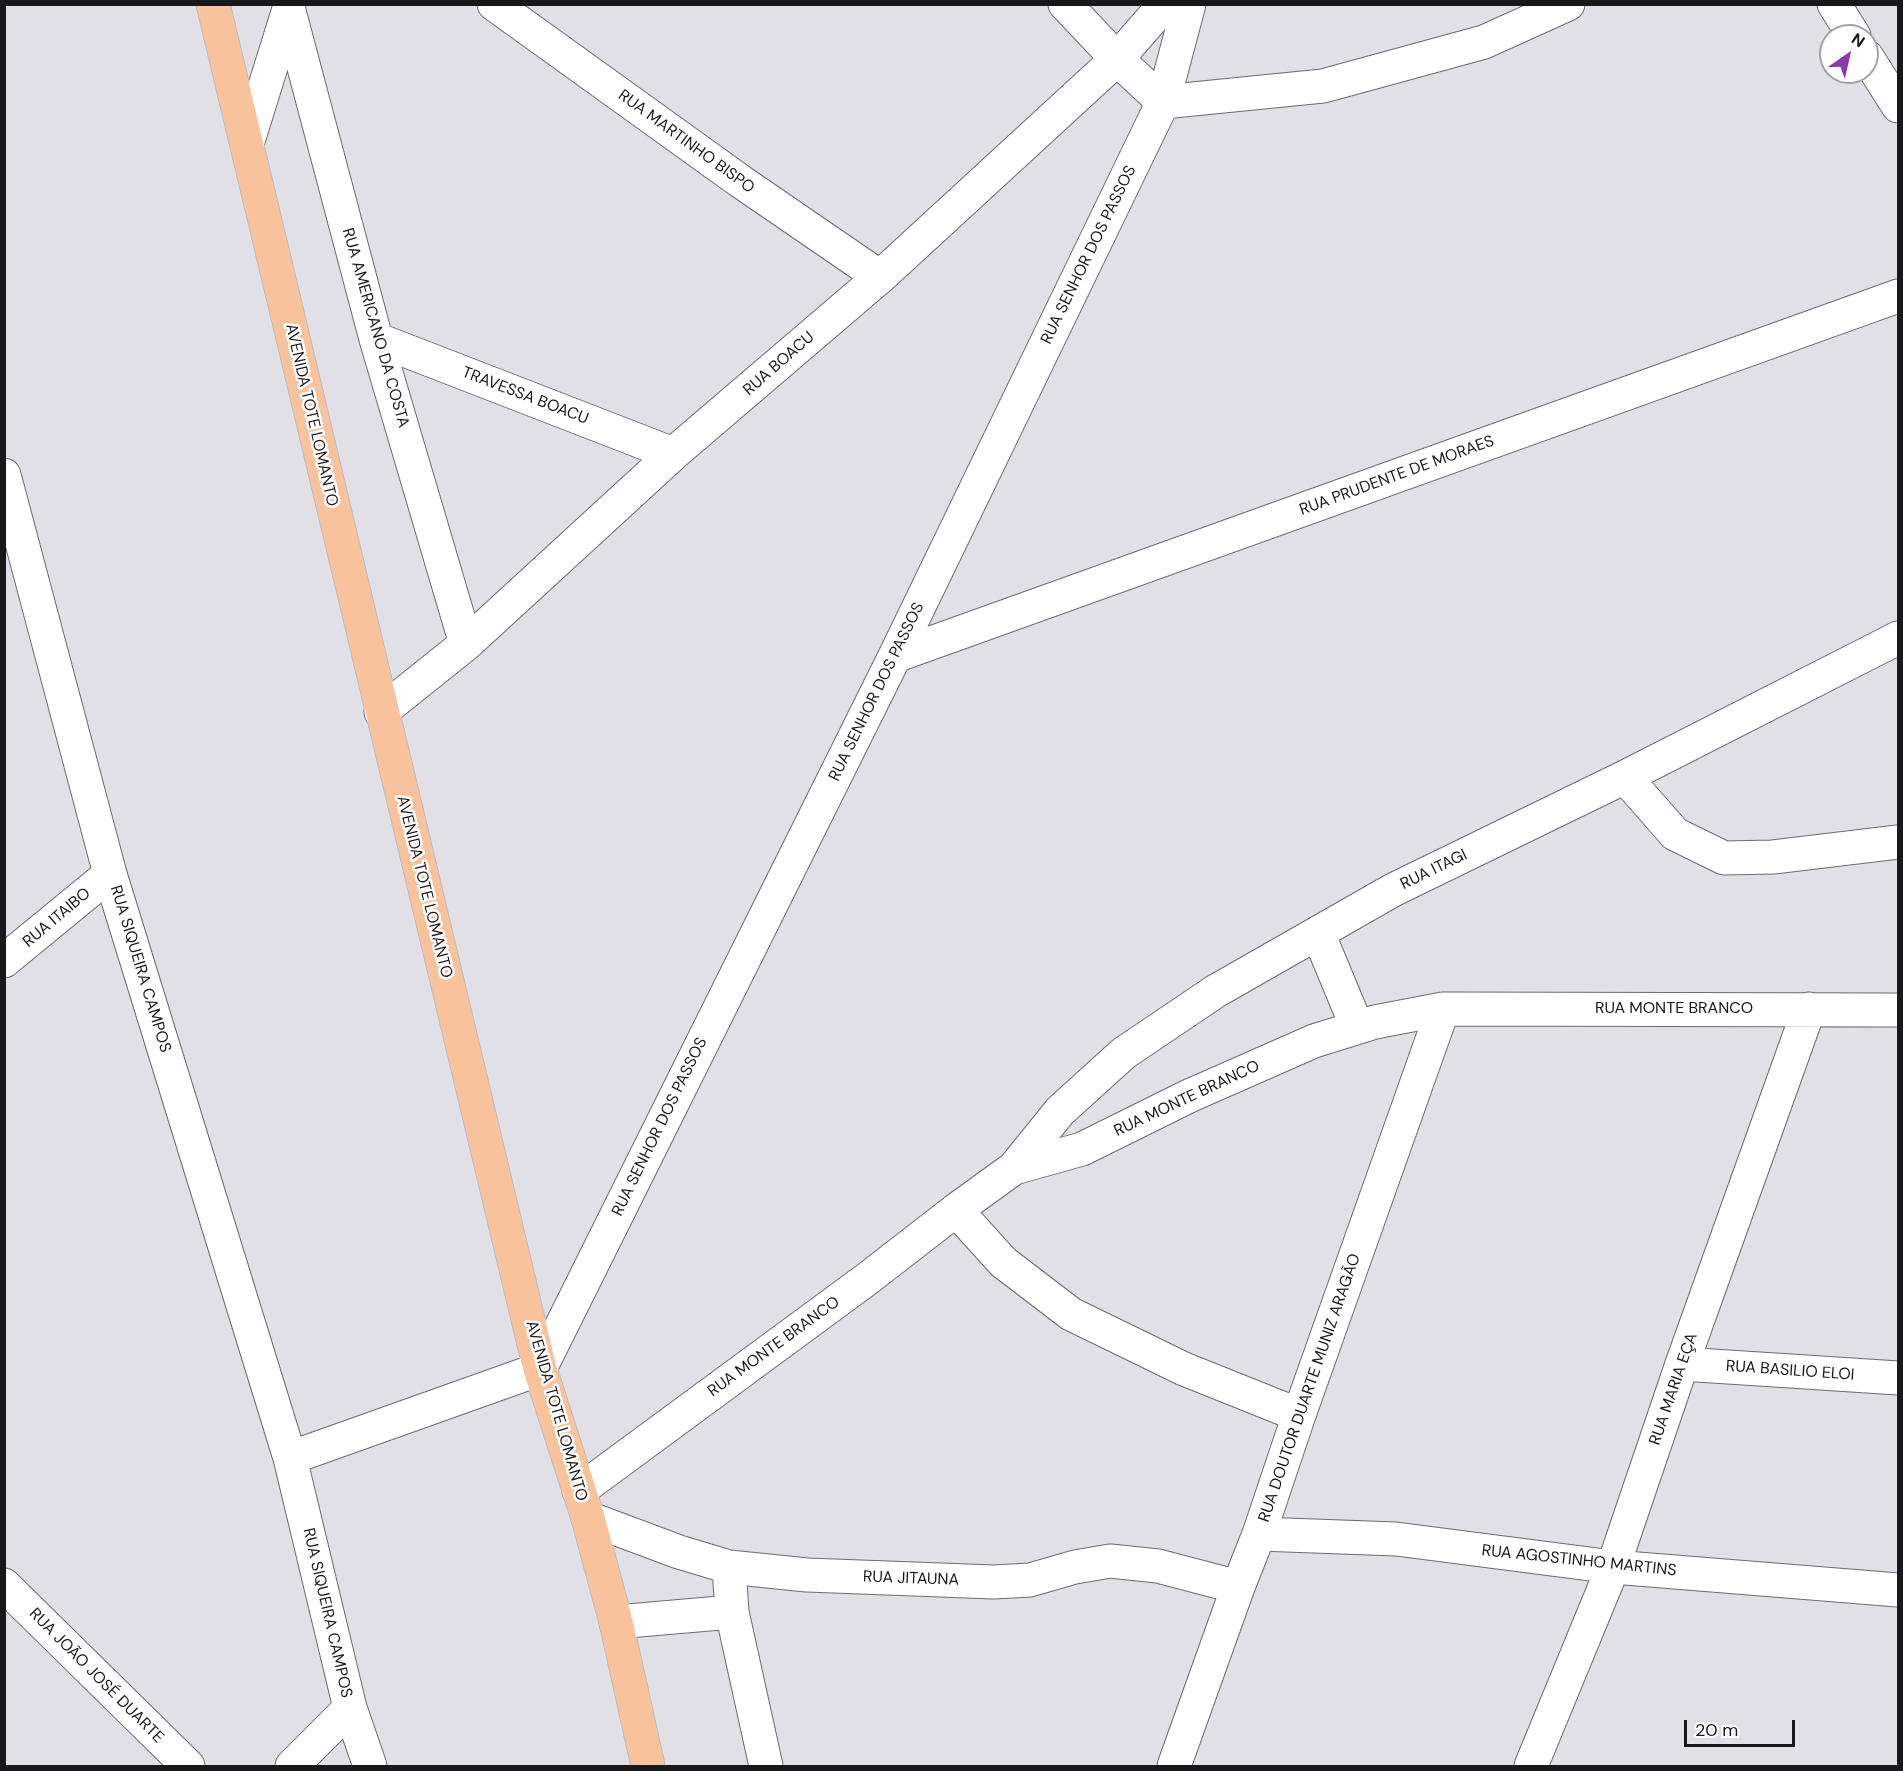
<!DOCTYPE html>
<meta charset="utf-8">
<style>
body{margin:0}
#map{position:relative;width:1903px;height:1771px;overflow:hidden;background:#e1e0e7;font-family:"DM Sans",sans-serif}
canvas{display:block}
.frame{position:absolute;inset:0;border:6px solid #18181a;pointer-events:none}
.north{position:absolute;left:1819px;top:24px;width:60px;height:60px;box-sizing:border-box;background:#fff;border:2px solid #a3a3a3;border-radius:50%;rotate:34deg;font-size:16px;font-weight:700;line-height:24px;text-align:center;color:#18181a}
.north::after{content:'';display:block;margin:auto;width:21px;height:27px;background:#893bac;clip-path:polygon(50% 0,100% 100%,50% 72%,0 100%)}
.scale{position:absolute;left:1684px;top:1720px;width:111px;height:27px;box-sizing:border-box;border:3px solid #18181a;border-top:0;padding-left:8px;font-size:18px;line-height:21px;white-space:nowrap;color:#18181a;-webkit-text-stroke:4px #fff;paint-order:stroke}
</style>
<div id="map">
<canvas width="1903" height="1771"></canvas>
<div class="frame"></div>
<div class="north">N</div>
<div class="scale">20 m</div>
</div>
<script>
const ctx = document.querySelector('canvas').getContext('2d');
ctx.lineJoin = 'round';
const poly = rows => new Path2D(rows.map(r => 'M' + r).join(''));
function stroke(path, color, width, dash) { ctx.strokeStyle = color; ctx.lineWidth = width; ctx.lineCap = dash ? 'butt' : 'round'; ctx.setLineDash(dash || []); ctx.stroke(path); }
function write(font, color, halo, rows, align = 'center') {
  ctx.font = font + ' "DM Sans",sans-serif'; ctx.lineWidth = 5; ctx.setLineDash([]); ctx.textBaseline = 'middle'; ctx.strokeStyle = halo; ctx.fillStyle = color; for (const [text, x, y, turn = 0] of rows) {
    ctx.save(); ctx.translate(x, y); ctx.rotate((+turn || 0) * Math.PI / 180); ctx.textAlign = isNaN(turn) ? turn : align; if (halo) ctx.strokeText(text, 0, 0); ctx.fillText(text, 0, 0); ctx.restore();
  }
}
const minor = poly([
 [494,4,740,181,880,277],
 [1065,4,1117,59,1163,102,1323,86,1484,42,1568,4],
 [1834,4,1854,36],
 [289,11,376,339,466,644],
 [1867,57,1898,106],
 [247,144,289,9],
 [376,339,673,454],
 [4,475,110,874,290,1458,350,1708,370,1766],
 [895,656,1898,296],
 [381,712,466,644,673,454,880,277,1117,59,1165,4],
 [1625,777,1675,834,1724,858,1773,857,1898,842],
 [1318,933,1357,1027],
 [4,961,110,874],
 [1014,1168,1060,1111,1124,1053,1216,991,1393,890,1625,777,1898,638],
 [956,1210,1003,1262,1071,1314,1184,1369,1299,1415],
 [1682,1364,1898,1378],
 [290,1458,540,1369,895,656,1163,102,1189,4],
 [579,1491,867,1279,956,1210,1014,1168,1082,1149,1189,1096,1314,1041,1375,1022,1443,1009,1898,1010],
 [588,1518,679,1552,729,1567,807,1575,994,1582,1030,1580,1075,1567,1110,1561,1158,1566,1238,1587],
 [1259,1534,1396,1539,1613,1567,1898,1590],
 [4,1585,188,1766],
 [732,1612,766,1766],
 [616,1622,732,1612,729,1567],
 [292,1766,350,1708],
 [1174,1766,1238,1587,1259,1534,1299,1415,1443,1009],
 [1531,1766,1613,1567,1682,1364,1809,1009]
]);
const major = poly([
 [213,4,540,1369,588,1518,616,1622,648,1766]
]);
const streetNames = [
 ["RUA MARTINHO BISPO",686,142,36],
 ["RUA SENHOR DOS PASSOS",1089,255,-64],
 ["RUA AMERICANO DA COSTA",375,328,74],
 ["RUA BOACU",779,364,-41],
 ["TRAVESSA BOACU",525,396,21],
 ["AVENIDA TOTE LOMANTO",311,415,77],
 ["RUA PRUDENTE DE MORAES",1397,476,-20],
 ["RUA SENHOR DOS PASSOS",877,692,-64],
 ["RUA ITAGI",1434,870,-26],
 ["AVENIDA TOTE LOMANTO",424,887,76],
 ["RUA ITAIBO",57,918,-40],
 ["RUA SIQUEIRA CAMPOS",140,969,73],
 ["RUA MONTE BRANCO",1674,1009],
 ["RUA MONTE BRANCO",1187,1099,-25],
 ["RUA SENHOR DOS PASSOS",660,1127,-64],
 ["RUA MONTE BRANCO",774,1347,-36],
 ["RUA BASILIO ELOI",1790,1371,4],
 ["RUA DOUTOR DUARTE MUNIZ ARAGÃO",1310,1388,-71],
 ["RUA MARIA EÇA",1674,1389,-71],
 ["AVENIDA TOTE LOMANTO",556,1411,74],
 ["RUA AGOSTINHO MARTINS",1579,1561,6],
 ["RUA JITAUNA",911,1579,2],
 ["RUA SIQUEIRA CAMPOS",327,1613,77],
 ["RUA JOÃO JOSÉ DUARTE",96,1676,45]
];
stroke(minor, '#6c6b71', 35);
stroke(major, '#bebebf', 35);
stroke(minor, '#fff', 33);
stroke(major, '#f8c29d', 33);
write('16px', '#18181a', '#fff', streetNames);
</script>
